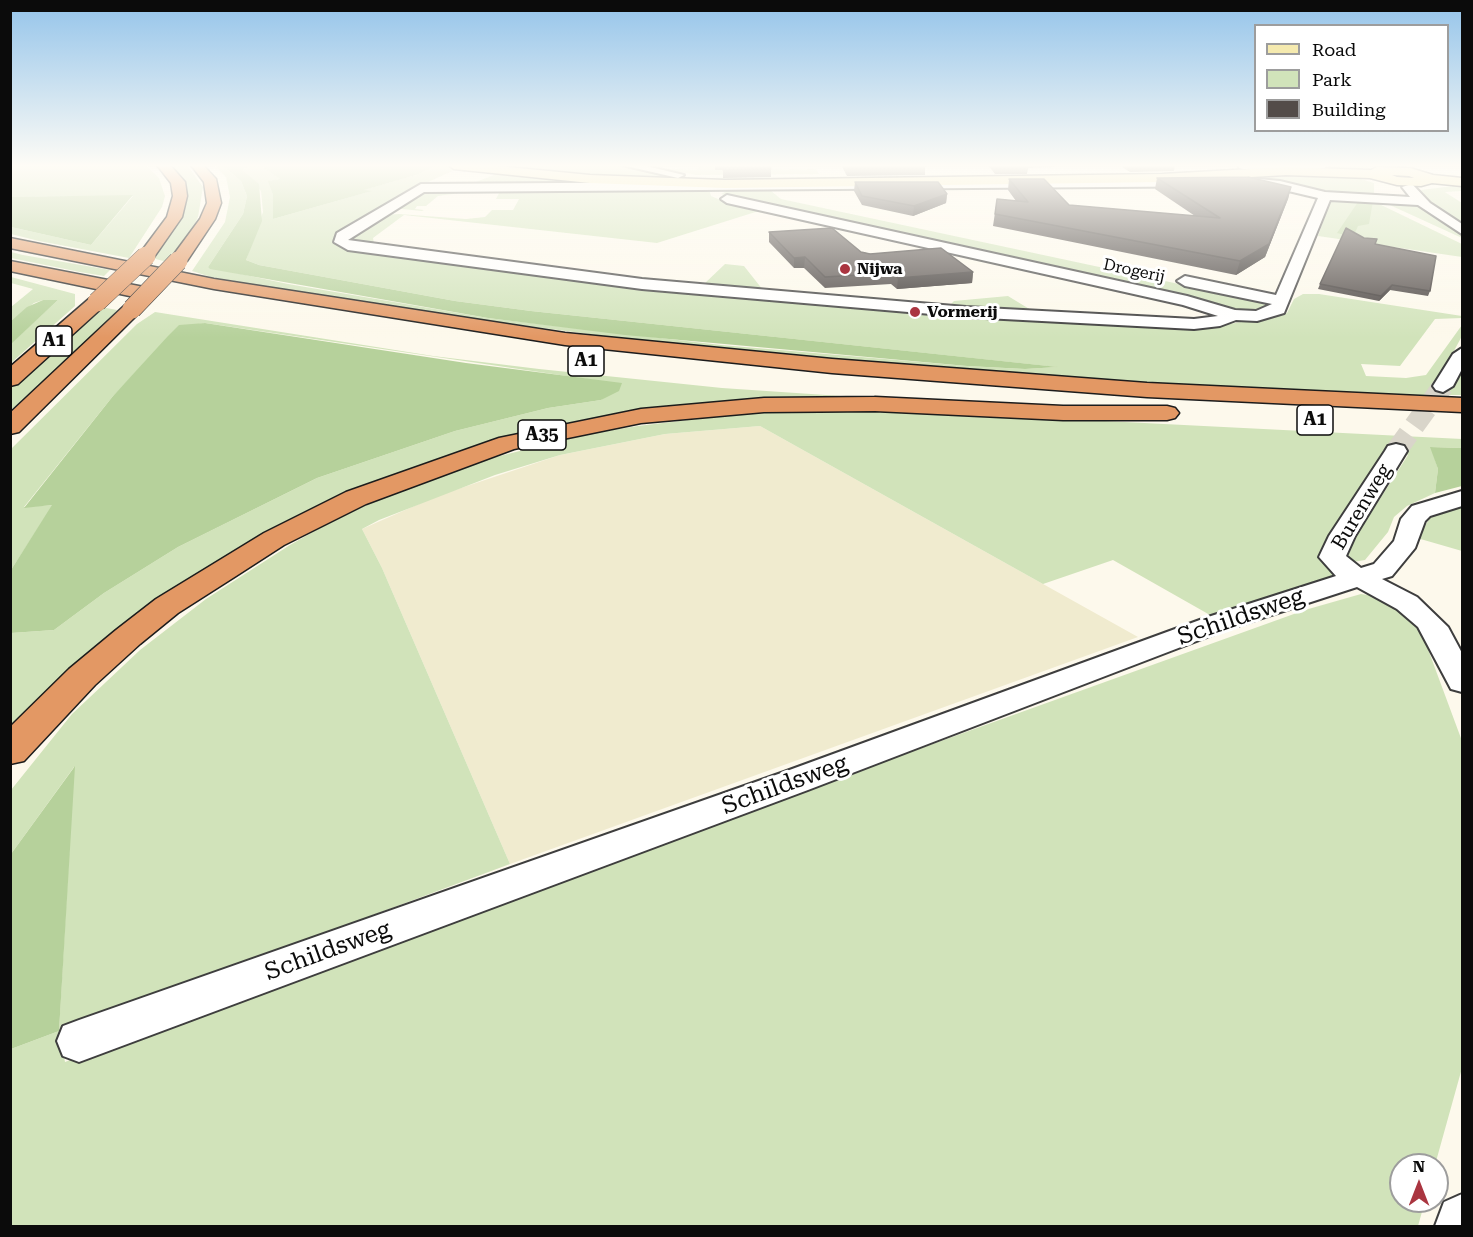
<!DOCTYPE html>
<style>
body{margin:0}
#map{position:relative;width:1473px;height:1237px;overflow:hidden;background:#fdf9ec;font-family:"Roboto Serif",serif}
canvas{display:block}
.frame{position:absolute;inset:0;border:12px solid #0b0b0b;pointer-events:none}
.legend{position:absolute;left:1254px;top:24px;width:195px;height:108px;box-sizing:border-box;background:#fff;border:2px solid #9d9d9d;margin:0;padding:8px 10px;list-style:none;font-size:18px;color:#0b0b0b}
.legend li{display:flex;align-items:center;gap:12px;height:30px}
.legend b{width:30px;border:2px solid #9d9d9d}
.north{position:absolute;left:1389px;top:1153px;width:60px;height:60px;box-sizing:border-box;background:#fff;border:2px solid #9d9d9d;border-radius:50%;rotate:0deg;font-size:16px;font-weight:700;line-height:24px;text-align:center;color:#0b0b0b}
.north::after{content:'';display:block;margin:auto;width:21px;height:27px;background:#aa3540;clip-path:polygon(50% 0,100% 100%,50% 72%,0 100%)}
</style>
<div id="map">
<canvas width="1473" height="1237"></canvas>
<div class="frame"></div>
<ul class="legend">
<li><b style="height:8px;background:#f5eaaf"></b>Road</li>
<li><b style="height:16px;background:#d1e3ba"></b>Park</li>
<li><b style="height:16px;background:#534c49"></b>Building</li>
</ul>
<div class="north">N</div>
</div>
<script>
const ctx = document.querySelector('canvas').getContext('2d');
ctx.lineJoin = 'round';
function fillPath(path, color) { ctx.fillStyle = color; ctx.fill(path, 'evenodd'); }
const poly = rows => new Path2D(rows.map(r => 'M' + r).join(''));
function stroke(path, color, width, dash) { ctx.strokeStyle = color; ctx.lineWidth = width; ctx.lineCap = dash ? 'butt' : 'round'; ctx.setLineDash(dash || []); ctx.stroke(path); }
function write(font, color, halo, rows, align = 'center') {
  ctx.font = font + ' "Roboto Serif",serif'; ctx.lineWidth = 6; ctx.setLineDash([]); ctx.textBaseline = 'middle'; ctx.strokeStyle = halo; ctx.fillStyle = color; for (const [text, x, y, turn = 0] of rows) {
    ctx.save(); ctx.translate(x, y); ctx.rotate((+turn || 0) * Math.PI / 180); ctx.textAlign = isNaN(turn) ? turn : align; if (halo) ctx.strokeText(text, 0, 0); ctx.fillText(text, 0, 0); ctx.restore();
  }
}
const farmland = poly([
 [760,426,1138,637,510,864,382,568,362,529,437,496,560,455,665,434]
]);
const green = poly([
 [11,165,146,165,159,178,165,196,162,207,129,258,39,241,11,234,11,227,91,245,133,196,11,197],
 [168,165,187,165,203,187,198,217,192,230,167,262,152,258,176,221,173,171],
 [214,165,222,165,241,181,247,196,243,214,208,267,288,284,488,318,721,345,967,366,1025,369,1057,367,531,311,455,301,259,265,246,260,263,212,261,191,241,170,247,167,244,165,260,165,281,179,269,181,273,195,273,219,368,192,363,190,416,175,430,169,433,165,441,165,459,168,406,192,335,242,343,247,450,263,1152,326,1207,328,1269,317,1287,313,1294,299,1303,294,1319,294,1462,316,1462,318,1435,319,1400,366,1361,364,1366,376,1406,378,1426,375,1462,325,1462,336,1436,384,1450,388,1462,369,1462,395,1449,395,1450,390,1446,396,1348,394,1044,378,924,368,635,340,520,325,373,305,211,277,192,271,225,222,230,197,226,177],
 [520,165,621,165,691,178,1130,175,1242,168,1373,165,1369,168,1355,169,1363,170,1382,166,1381,169,1367,170,1342,169,1351,176,1374,183,1374,197,1344,196,1283,185,463,187],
 [703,165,714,165,716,170,816,169,819,174,696,175,659,168,697,170],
 [1462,185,1462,191,1445,192,1462,203,1462,226,1428,202,1421,190],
 [697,189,710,192,711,196,718,199,765,209,657,243,404,215,373,238,374,243,566,269,704,284,725,264,744,266,763,290,684,286,353,241,352,238,384,215,399,214,466,219,485,217,492,210,513,210,519,199,496,199,500,191],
 [730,189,770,190,781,199,1268,303,1270,306,1258,312,1225,308,721,194],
 [474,191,438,196,426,206,417,206,415,209,424,210,422,211,402,209,399,205,422,192],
 [1360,199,1358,226,1373,201,1462,244,1462,257,1318,236,1330,202],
 [1381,201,1420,206,1462,233,1462,238],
 [11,252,23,255,110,270,104,276,80,272,11,258],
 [11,277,75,294,75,306,11,363,10,344,58,300,43,300,34,303,11,321,11,307,33,289,11,283],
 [1008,296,1031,310,1213,319,949,306,954,301],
 [101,307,117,310,105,325,11,410,11,387],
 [155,312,433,356,539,369,722,388,974,405,732,403,437,460,390,476,290,524,11,734,11,633,54,630,104,593,178,547,317,478,455,431,548,408,601,400,621,384,205,323,179,327,113,396,24,507,53,505,11,570,11,449,137,324],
 [886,410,1462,439,1462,448,1431,447,1438,469,1435,493,1407,506,1394,517,1388,532,1365,560,1353,562,1348,557,1355,538,1408,455,1390,450,1339,520,1321,555,1335,569,1333,576,1312,586,1210,615,1113,560,1043,584,760,426,665,434,560,455,495,475,379,520,362,529,382,568,510,864,59,1032,65,1062,502,899,1305,610,1361,594,1381,597,1412,620,1422,633,1462,741,1462,1068,1435,1165,1401,1165,1401,1201,1425,1201,1418,1226,11,1226,11,1049,59,1031,74,767,11,854,11,790,72,714,140,650,206,599,290,545,334,520,397,491,492,458,587,434,638,426,762,411],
 [1462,503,1462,551,1417,538,1432,515]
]);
const forest = poly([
 [222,165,244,165,247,167,242,170,259,184,262,221,246,260,259,265,455,301,531,311,1058,367,1025,369,967,366,625,335,488,318,210,269,208,267,243,214,247,196,241,181],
 [260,165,433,165,430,169,416,175,364,190,372,191,273,219,273,195,268,181,280,179],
 [133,195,91,245,11,227,11,197],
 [1360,199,1373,201,1369,224,1358,226,1353,237,1337,233],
 [43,300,58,300,11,344,11,321,27,307],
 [205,323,466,363,622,383,619,391,601,400,548,408,455,431,317,478,178,547,104,593,54,630,11,633,11,570,52,505,24,508,113,396,168,336,179,325],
 [1430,447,1462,448,1462,486,1435,493,1438,469],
 [75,766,59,1031,11,1049,11,854]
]);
const minorTunnel = poly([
 [1396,451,1443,386]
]);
const minor = poly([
 [622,165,642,165,684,175,678,178,622,165],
 [1238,165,1330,165,1324,168,1243,169,1239,168,1238,165],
 [1248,178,1280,181,1325,192,1410,197,1402,187,1412,184,1430,203,1462,224,1462,234,1418,205,1330,200,1284,313,1257,321,1236,320,1220,326,1194,329,966,317,642,289,348,250,334,242,337,233,421,184,1248,178],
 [1248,186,1280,189,1318,198,1276,295,1185,276,1177,281,1185,286,1272,304,1256,311,1235,310,1187,296,727,195,721,199,727,203,1183,305,1218,316,1194,319,966,307,642,279,348,240,424,192,1248,186],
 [1462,348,1462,369,1453,386,1443,392,1436,390,1433,386,1453,354,1462,348],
 [1396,444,1404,446,1407,451,1355,536,1346,556,1361,568,1374,564,1394,541,1401,519,1412,506,1462,491,1462,506,1430,516,1425,521,1415,548,1392,576,1382,579,1417,597,1448,627,1462,653,1462,692,1451,689,1418,627,1397,609,1357,587,1228,629,808,790,79,1062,63,1056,57,1041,63,1026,79,1020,784,772,1208,617,1336,576,1319,557,1329,536,1385,451,1388,446,1396,444],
 [1462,1194,1462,1226,1435,1226,1444,1202,1462,1194]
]);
const secondary = poly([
 [448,165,487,165,590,175,725,180,1162,174,1286,167,1371,170,1377,167,1410,168,1433,175,1462,178,1462,186,1432,183,1421,186,1397,185,1370,178,1286,175,1162,182,725,188,590,183,454,169,448,165],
 [1392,175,1409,176,1414,178,1397,177,1392,175]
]);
const motorway = poly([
 [157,165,170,165,185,182,187,196,182,217,152,260,146,261,138,256,167,217,173,196,171,183,157,165],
 [191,165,203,165,216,179,221,203,215,219,187,261,178,266,169,261,200,219,207,203,204,182,191,165],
 [10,238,214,279,565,333,832,359,1147,383,1462,398,1462,412,1147,397,832,373,565,345,214,289,10,248,10,238],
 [10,261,144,287,153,293,144,299,10,271,10,261],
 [97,296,104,298,106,302,104,306,18,384,10,386,10,367,90,298,97,296],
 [132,303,139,305,142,309,139,313,19,432,10,434,10,413,125,305,132,303],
 [875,397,1063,406,1167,406,1175,408,1179,413,1175,418,1167,420,1063,420,875,411,764,412,641,423,514,449,366,504,284,545,236,576,178,613,140,644,95,685,24,761,10,764,10,727,69,669,116,630,156,599,264,533,346,492,499,438,641,409,764,398,875,397]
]);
const motorwayBridge = poly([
 [97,302,146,256],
 [132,309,178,261]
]);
const wall = poly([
 [715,165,770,165,771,169,771,177,723,178,723,170,715,170],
 [841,165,1055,165,1054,167,1028,168,1027,174,995,174,988,165,925,166,925,175,847,176],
 [1119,165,1175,165,1174,171,1130,172],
 [1157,178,1291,187,1288,199,1265,257,1236,275,993,226,997,199,1016,201,1008,190,1009,179,1069,205,1195,216,1155,189],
 [855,182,947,194,946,203,913,216,862,205,854,191],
 [769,232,861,252,973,272,972,283,897,289,891,284,825,288,804,268,794,268,769,242],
 [1375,244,1430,291,1428,296,1390,290,1379,301,1318,289,1320,284]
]);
const shadedWall = poly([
 [1291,187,1288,199,1265,257,1236,275,1240,261],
 [947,194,946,203,913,216,914,206],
 [805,257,804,268,794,268,794,258],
 [973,272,972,283,897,289,898,278],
 [1392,285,1390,290,1379,301,1381,296]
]);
const building = poly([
 [724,165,770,165,771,169,723,170,724,165],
 [846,165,924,165,926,166,847,167,846,165],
 [1248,177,1291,187,1269,244,1240,261,995,214,997,199,1028,202,1009,179,1044,179,1069,205,1220,218,1157,178,1248,177],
 [855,182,938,182,947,194,914,206,862,196,855,182],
 [832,228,861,252,870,254,941,248,973,272,898,278,892,273,825,277,805,257,794,258,769,232,832,228],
 [1346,228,1364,238,1377,239,1375,244,1436,256,1430,291,1392,285,1381,296,1320,284,1346,228]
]);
const markers = [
 [845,269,6,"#aa3540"],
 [915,312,6,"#aa3540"]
];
const farPoinames = [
 ["Nijwa",857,269],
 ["Vormerij",927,312]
];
const farStreetnames = [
 ["Drogerij",1134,271,12]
];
const shields = [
 [54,341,36],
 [586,361,36],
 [1315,420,36],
 [542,435,48]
];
const shieldNames = [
 ["A1",54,341],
 ["A1",586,361],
 ["A1",1315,420],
 ["A35",542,435]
];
const streetNames = [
 ["Burenweg",1362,507,-59]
];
const nearStreetnames = [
 ["Schildsweg",1241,617,-19],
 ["Schildsweg",785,785,-20],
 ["Schildsweg",328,951,-20]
];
fillPath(farmland, '#f0ebcf');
fillPath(green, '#d1e3ba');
fillPath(forest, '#b6d19b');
stroke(minorTunnel, '#d9d5ca', 21, [21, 10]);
stroke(minor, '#3e3e3e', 4);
stroke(secondary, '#2d2d2d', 3);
stroke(motorway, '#1c1c1c', 3);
fillPath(minor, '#fff');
fillPath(secondary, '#f5eaaf');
fillPath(motorway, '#e39864');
stroke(motorwayBridge, '#1c1c1c', 20, []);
stroke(motorwayBridge, '#e39864', 19);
fillPath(wall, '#47413f');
fillPath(shadedWall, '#3a3533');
fillPath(building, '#534c49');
stroke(building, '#3a3533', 1.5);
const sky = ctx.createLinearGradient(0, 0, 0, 338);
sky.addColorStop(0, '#94c4ea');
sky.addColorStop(0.49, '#fefcf6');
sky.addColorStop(1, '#fefcf600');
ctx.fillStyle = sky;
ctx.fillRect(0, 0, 1473, 338);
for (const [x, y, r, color] of markers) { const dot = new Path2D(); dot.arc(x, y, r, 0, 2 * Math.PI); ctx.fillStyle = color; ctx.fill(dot); stroke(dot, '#fff', 2); }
write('bold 16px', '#0b0b0b', '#fff', farPoinames, 'left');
write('16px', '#0b0b0b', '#fff', farStreetnames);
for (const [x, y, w] of shields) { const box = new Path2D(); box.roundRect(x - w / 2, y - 15, w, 30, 4.5); ctx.fillStyle = '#fff'; ctx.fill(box); stroke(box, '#0b0b0b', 1.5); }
write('bold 18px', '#0b0b0b', null, shieldNames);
write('20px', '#0b0b0b', '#fff', streetNames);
write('24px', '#0b0b0b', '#fff', nearStreetnames);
</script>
